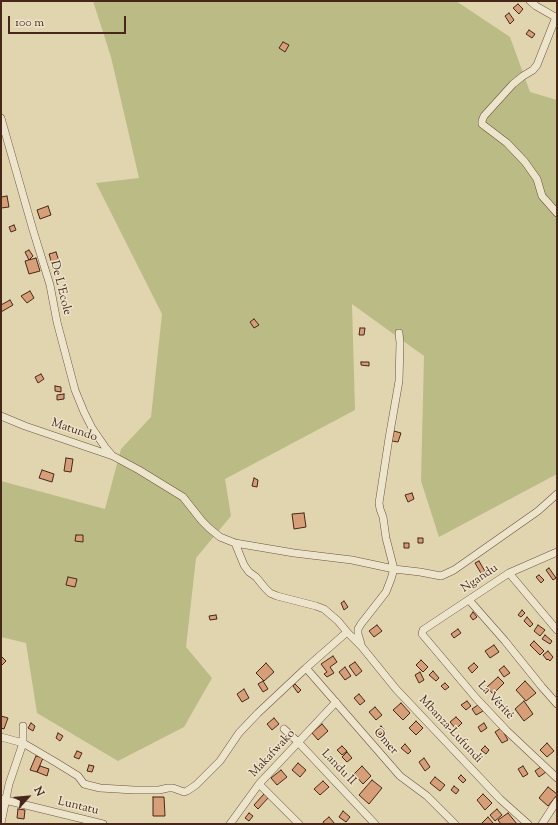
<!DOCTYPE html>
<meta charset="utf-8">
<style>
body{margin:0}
#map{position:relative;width:558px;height:825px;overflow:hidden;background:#e1d5af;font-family:"Sorts Mill Goudy",serif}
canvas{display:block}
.frame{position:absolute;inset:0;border:2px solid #48271b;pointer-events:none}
.north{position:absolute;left:8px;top:777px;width:40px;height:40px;-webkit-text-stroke:3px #ece4cb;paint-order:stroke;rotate:63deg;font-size:11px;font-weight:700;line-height:16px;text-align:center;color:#48271b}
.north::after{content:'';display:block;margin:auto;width:14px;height:18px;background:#48271b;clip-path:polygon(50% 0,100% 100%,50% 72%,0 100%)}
.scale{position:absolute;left:8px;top:16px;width:118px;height:18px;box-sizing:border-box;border:2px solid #48271b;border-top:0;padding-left:5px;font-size:12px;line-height:14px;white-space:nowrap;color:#48271b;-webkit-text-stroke:3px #ece4cb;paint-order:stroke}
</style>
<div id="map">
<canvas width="558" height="825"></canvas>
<div class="frame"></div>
<div class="north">N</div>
<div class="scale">100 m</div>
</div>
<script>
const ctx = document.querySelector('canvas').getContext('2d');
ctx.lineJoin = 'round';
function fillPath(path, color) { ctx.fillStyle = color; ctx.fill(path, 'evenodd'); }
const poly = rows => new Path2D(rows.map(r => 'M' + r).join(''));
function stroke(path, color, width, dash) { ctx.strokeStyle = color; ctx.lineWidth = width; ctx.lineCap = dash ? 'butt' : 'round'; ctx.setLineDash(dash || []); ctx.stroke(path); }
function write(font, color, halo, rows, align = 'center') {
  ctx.font = font + ' "Sorts Mill Goudy",serif'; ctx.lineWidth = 3; ctx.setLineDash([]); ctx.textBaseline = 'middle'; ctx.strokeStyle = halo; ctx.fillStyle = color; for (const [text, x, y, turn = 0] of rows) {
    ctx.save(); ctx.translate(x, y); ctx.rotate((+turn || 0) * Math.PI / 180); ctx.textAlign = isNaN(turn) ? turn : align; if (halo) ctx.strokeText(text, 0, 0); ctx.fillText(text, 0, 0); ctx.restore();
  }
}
const green = poly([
 [93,1,456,1,510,37,530,92,557,100,557,474,439,537,421,481,424,356,352,304,355,410,225,479,231,516,196,558,186,647,212,678,184,727,118,761,37,713,26,643,1,637,1,481,105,509,121,449,151,417,162,314,96,183,139,178,111,57]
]);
const building = poly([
 [518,4,523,9,519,14,513,8,518,4],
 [509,13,514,20,510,24,505,16,509,13],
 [529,30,535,34,532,38,526,34,529,30],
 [283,42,289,45,285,52,279,48,283,42],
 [7,196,9,207,1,208,1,197,7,196],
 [48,206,51,215,40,219,37,210,48,206],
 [14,225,16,230,11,232,9,227,14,225],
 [29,250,33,256,29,260,25,252,29,250],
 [56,252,59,261,52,264,49,254,56,252],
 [36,258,40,271,29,274,25,261,36,258],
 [30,291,34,298,27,303,21,296,30,291],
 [10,300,13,305,1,312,1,305,10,300],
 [254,319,259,325,254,328,250,322,254,319],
 [360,328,365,328,364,335,359,335,360,328],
 [361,362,369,362,369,366,361,365,361,362],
 [41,374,44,379,38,383,35,377,41,374],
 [55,386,61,387,61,392,55,391,55,386],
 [64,394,64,399,57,400,57,395,64,394],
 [394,431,401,433,398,442,392,441,394,431],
 [66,458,73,459,71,472,64,471,66,458],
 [42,470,54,474,52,482,39,478,42,470],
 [254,478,258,480,257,487,252,486,254,478],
 [412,493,414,499,408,502,405,495,412,493],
 [304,513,306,527,294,529,292,514,304,513],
 [76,535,83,535,83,542,75,541,76,535],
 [418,538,423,538,423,543,418,543,418,538],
 [404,543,409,543,409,548,404,548,404,543],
 [479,561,486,573,482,575,475,563,479,561],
 [549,568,556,578,553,580,546,570,549,568],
 [539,575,544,580,541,583,536,577,539,575],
 [68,577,77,579,75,587,66,585,68,577],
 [344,601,348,607,344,610,341,603,344,601],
 [522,610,525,613,521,617,518,615,522,610],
 [473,612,477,617,473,620,470,616,473,612],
 [216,615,217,619,210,620,209,616,216,615],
 [527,617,533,624,530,627,524,621,527,617],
 [377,625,382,631,374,637,369,631,377,625],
 [538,625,545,630,540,636,534,631,538,625],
 [458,629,461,633,454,638,451,634,458,629],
 [545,635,552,641,550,644,542,639,545,635],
 [534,641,544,651,540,655,530,645,534,641],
 [494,645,499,652,490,658,485,651,494,645],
 [548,651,553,657,550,661,548,659,547,660,543,655,548,651],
 [1,656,6,661,1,666,1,656],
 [333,656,337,662,330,667,334,673,327,677,324,674,327,672,321,664,333,656],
 [421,660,428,667,423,672,416,665,421,660],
 [355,662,362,671,356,676,349,666,355,662],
 [266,663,274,672,264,681,256,673,266,663],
 [474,663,478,667,472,673,468,668,474,663],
 [504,666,510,673,504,677,499,670,504,666],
 [345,667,351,676,345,680,339,672,345,667],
 [433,671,439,678,436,681,429,675,433,671],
 [420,672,424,680,419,683,415,675,420,672],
 [498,677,504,683,493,694,487,687,498,677],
 [263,681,268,689,263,692,258,684,263,681],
 [525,681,536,693,526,701,516,690,525,681],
 [445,683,449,687,445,690,441,686,445,683],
 [295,684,301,690,298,693,293,686,295,684],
 [244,689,249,698,242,702,237,694,244,689],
 [359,694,365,701,360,705,354,698,359,694],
 [467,701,471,706,466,710,461,705,467,701],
 [524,701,533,714,524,721,515,709,524,701],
 [401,703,410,713,403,720,393,710,401,703],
 [478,705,483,711,476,715,472,709,478,705],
 [375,707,382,715,376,720,369,712,375,707],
 [1,716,8,718,4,729,1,728,1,716],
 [456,717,462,723,456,729,450,722,456,717],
 [274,718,279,724,272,730,267,724,274,718],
 [416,721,423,728,416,735,409,728,416,721],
 [31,723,35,726,33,731,28,728,31,723],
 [484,723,487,728,481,732,478,727,484,723],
 [322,724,328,731,318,740,312,733,322,724],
 [381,726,385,730,380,735,376,732,381,726],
 [501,728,508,740,502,743,495,732,501,728],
 [58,733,63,736,60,741,56,738,58,733],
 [547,743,554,751,547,757,540,750,547,743],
 [405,744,411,751,408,754,401,748,405,744],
 [342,746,347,751,342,755,337,750,342,746],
 [485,746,489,750,486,754,481,750,485,746],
 [77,751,82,753,79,759,74,757,77,751],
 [347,752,352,758,347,762,342,757,347,752],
 [36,756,43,758,37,772,30,770,36,756],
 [424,758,430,767,425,771,419,762,424,758],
 [298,763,306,770,300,777,292,770,298,763],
 [89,765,94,766,92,772,87,771,89,765],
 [40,766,49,769,47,776,37,772,40,766],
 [362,766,371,776,363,784,354,774,362,766],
 [523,766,528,774,523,777,518,769,523,766],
 [542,766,546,772,539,777,535,771,542,766],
 [281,770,287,777,277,785,271,778,281,770],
 [461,775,466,780,463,783,458,778,461,775],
 [435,777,445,785,440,791,430,783,435,777],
 [372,780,382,788,369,804,359,795,372,780],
 [323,781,329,787,320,795,314,789,323,781],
 [454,786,459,790,456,794,451,790,454,786],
 [548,787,557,794,557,795,548,806,539,798,548,787],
 [264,794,268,798,258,809,254,805,264,794],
 [483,794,492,803,485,810,477,800,483,794],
 [153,797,164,797,165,816,153,816,153,797],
 [18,809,25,810,24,819,17,818,18,809],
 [497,809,502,815,495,821,490,815,497,809],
 [343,811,350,817,346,822,339,817,343,811],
 [249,813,253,816,249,821,245,818,249,813],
 [508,813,517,824,501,824,498,820,508,813],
 [329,817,335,824,324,824,323,822,329,817],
 [488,817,493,823,491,824,483,824,482,823,488,817]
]);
const minor = poly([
 [530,1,536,6,557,18],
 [556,17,537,65,533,70,523,76,513,84,484,116,482,121,482,124,507,143,525,162,537,179,542,196,557,213],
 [1,118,33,230,50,285,57,322,75,390,84,412,92,428,105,447,111,454],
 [1,416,25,426,113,456,139,470,183,497,202,521,209,528,220,537,235,543,294,553,352,560,394,569,420,572,441,576,454,570,538,511,557,494],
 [235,543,244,565,249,572,256,577,265,588,270,593,277,596,316,606,324,609,338,621,347,632,362,647,396,689,500,799,528,824],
 [557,552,509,573,423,630,422,634,476,698,507,731,557,778],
 [509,573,557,630],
 [469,600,505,641,542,687,557,704],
 [361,644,358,634,358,629,361,624,386,592,391,579,394,569,386,538,383,517,380,509,379,503,389,438,399,381,400,343,399,333],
 [306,668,400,776,427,796,455,824],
 [284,729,298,742,375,824],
 [1,737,23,743,57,763,78,776,84,784,100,788,134,790,159,790,168,788,173,788,184,792,187,791,196,785,220,761,239,733,258,713,306,668,347,632],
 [259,784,299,824],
 [1,799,103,824],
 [1,823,9,784,23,743,23,726],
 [230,824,259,784,336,702],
 [542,824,557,801]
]);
const streetNames = [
 ["De L'Ecole",60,288,76],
 ["Matundo",74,431,19],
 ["Ngandu",480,579,-34],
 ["La Vérité",495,701,47],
 ["Mbanza-Lufundi",450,730,47],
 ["Omer",385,742,49],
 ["Makafwako",273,754,-47],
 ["Landu II",338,768,46],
 ["Luntatu",78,807,14]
];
fillPath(green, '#bbbb85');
fillPath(building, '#d69f77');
stroke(building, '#48271b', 1);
stroke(minor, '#6e5240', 8);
stroke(minor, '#ece4cb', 7);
write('12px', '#48271b', '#ece4cb', streetNames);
</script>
